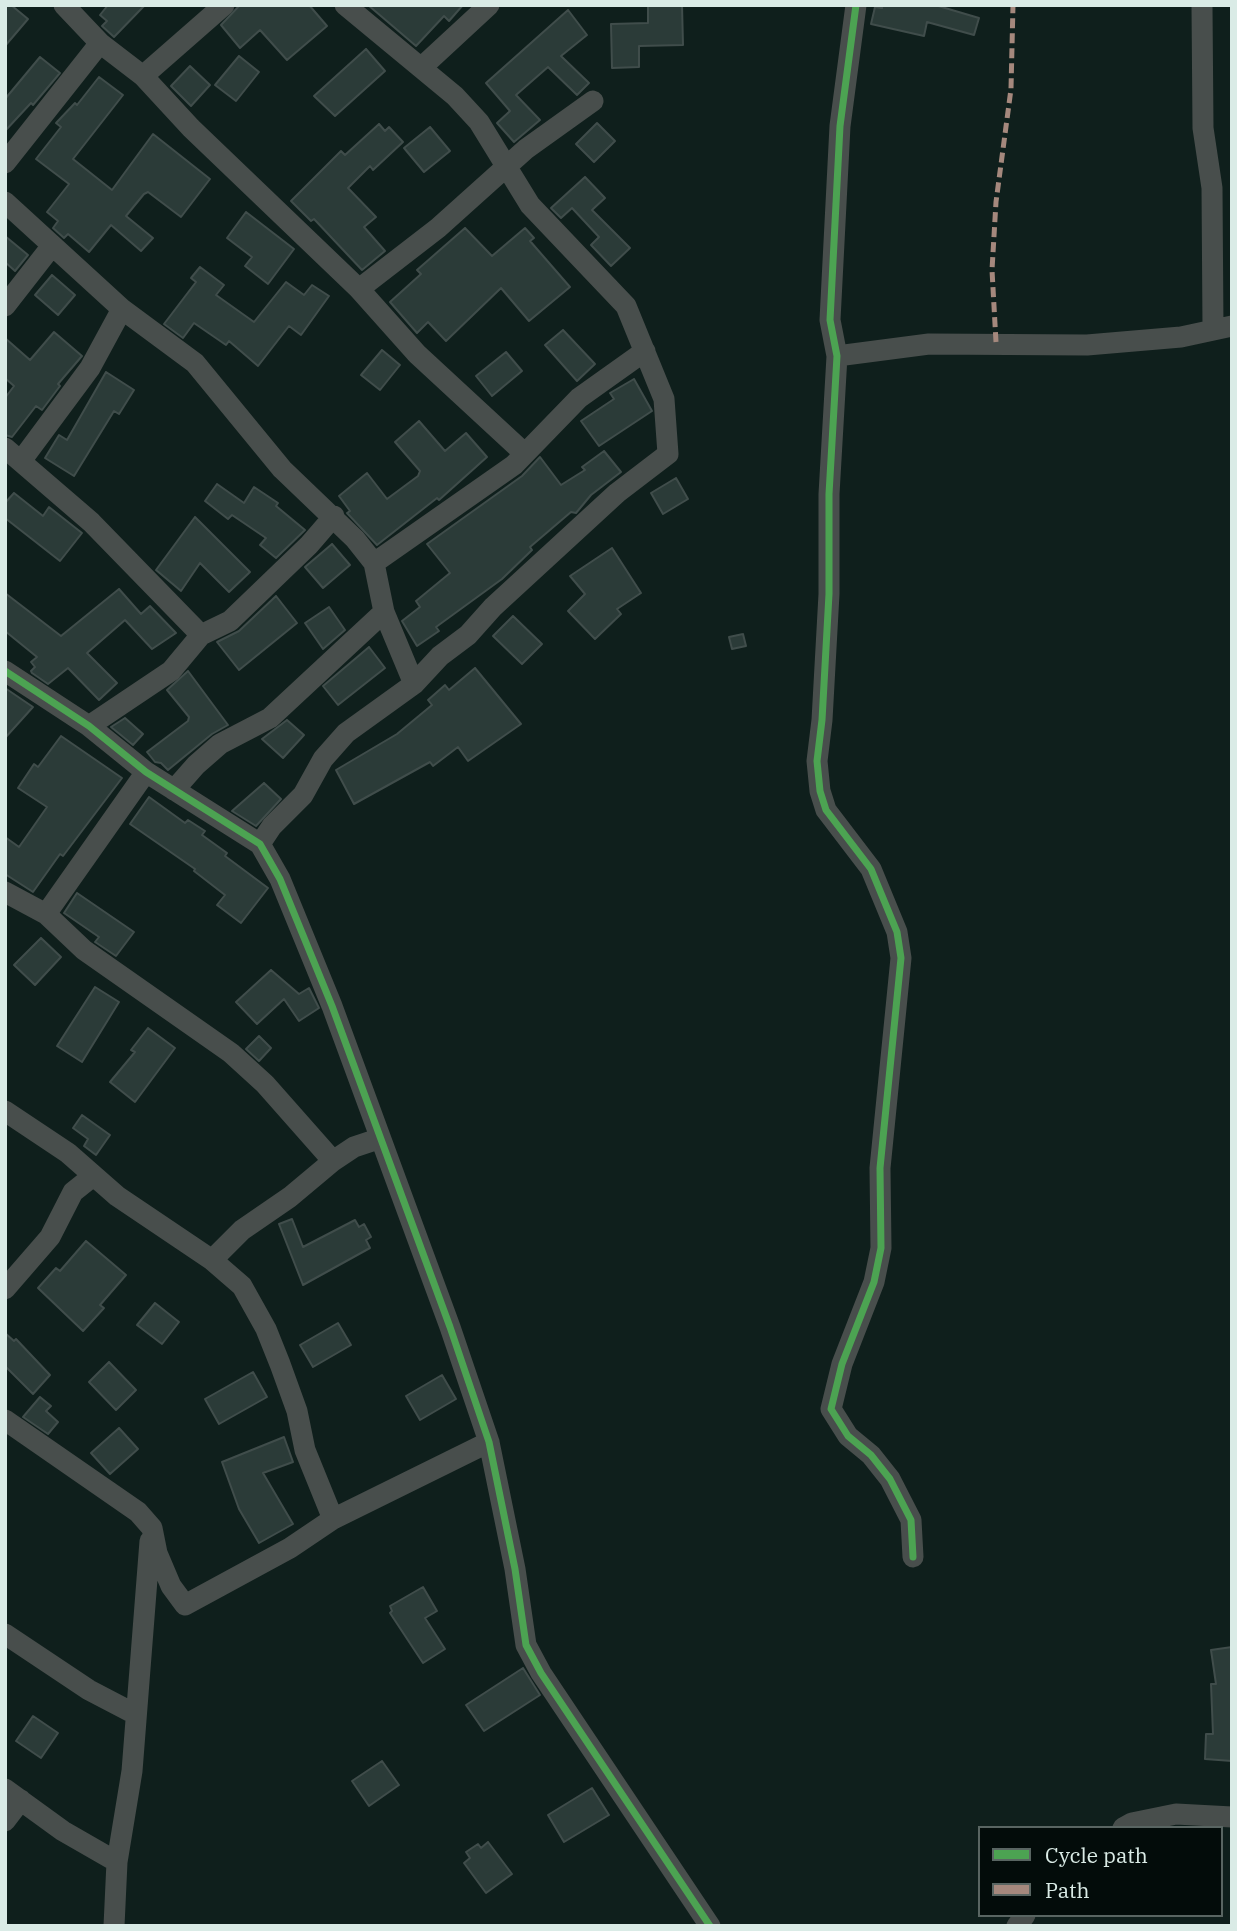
<!DOCTYPE html>
<style>
body{margin:0}
#map{position:relative;width:1237px;height:1931px;overflow:hidden;background:#0f1f1c;font-family:"IBM Plex Serif",serif}
canvas{display:block}
.frame{position:absolute;inset:0;border:7px solid #daebe6;pointer-events:none}
.legend{position:absolute;left:978px;top:1826px;width:245px;height:91px;box-sizing:border-box;background:#030c0a;border:2px solid #596562;margin:0;padding:9px 12px;list-style:none;font-size:21px;color:#daebe6}
.legend li{display:flex;align-items:center;gap:14px;height:35px}
.legend b{width:35px;border:2px solid #596562}
</style>
<div id="map">
<canvas width="1237" height="1931"></canvas>
<div class="frame"></div>
<ul class="legend">
<li><b style="height:9px;background:#4ca352"></b>Cycle path</li>
<li><b style="height:9px;background:#a5887d"></b>Path</li>
</ul>
</div>
<script>
const ctx = document.querySelector('canvas').getContext('2d');
ctx.lineJoin = 'round';
function fillPath(path, color) { ctx.fillStyle = color; ctx.fill(path, 'evenodd'); }
const poly = rows => new Path2D(rows.map(r => 'M' + r).join(''));
function stroke(path, color, width, dash) { ctx.strokeStyle = color; ctx.lineWidth = width; ctx.lineCap = dash ? 'butt' : 'round'; ctx.setLineDash(dash || []); ctx.stroke(path); }
const building = poly([
 [5,5,11,5,28,19,5,46,5,5],
 [108,5,145,5,114,37,102,26,107,21,100,15,108,5],
 [240,5,309,5,327,26,287,60,260,30,240,48,221,25,240,5],
 [368,5,463,5,449,21,444,16,416,46,368,5],
 [648,5,682,5,683,45,639,46,639,67,612,68,611,24,648,23,648,5],
 [882,5,935,5,979,18,974,35,927,22,924,36,871,24,875,7,882,8,882,5],
 [568,10,587,35,561,56,589,83,577,95,548,67,516,95,540,120,514,142,497,123,510,111,486,83,568,10],
 [366,49,385,71,335,116,314,96,366,49],
 [239,56,259,72,236,101,215,85,239,56],
 [40,57,60,73,33,105,31,103,5,131,5,99,40,57],
 [190,66,210,85,191,106,171,86,190,66],
 [99,77,123,95,73,159,112,190,153,134,210,179,181,217,148,192,144,194,126,216,153,238,141,251,111,225,89,252,68,234,64,238,53,228,58,221,47,212,69,184,36,159,61,127,56,123,75,103,77,105,99,77],
 [597,123,615,141,594,162,576,144,597,123],
 [379,124,385,131,389,127,403,142,373,170,370,166,348,188,376,217,364,227,385,251,362,270,314,219,311,221,291,201,341,151,345,155,379,124],
 [430,127,450,151,424,172,404,148,430,127],
 [585,177,605,198,592,210,630,248,611,266,591,245,599,237,572,208,561,218,551,208,585,177],
 [246,212,294,249,268,284,245,266,252,257,227,238,246,212],
 [465,228,492,256,525,228,534,238,530,241,570,287,529,321,501,288,446,341,428,322,417,333,390,302,421,274,417,270,465,228],
 [5,236,28,255,15,271,5,262,5,236],
 [200,267,224,285,216,295,254,322,286,282,304,295,312,285,329,296,301,335,289,326,258,366,229,341,226,345,194,323,183,338,164,324,196,282,191,278,200,267],
 [52,275,75,295,58,315,35,295,52,275],
 [563,330,595,364,577,381,545,345,563,330],
 [54,332,82,356,58,384,60,386,42,410,36,406,12,437,5,435,5,398,14,386,5,378,5,338,30,360,54,332],
 [382,350,400,365,380,390,361,375,382,350],
 [506,352,522,371,492,396,476,376,506,352],
 [106,372,134,390,119,414,114,411,74,476,45,458,59,435,67,440,106,372],
 [634,379,652,411,599,446,581,421,614,399,610,393,634,379],
 [419,421,445,451,466,433,487,457,439,500,437,498,377,545,347,513,350,511,339,496,367,473,387,499,418,476,420,471,395,442,419,421],
 [604,451,621,472,591,495,576,513,571,512,530,547,532,550,502,579,436,627,439,631,417,646,402,621,420,607,416,601,450,573,427,544,522,476,540,457,561,485,585,470,582,467,604,451],
 [676,478,688,499,663,514,651,493,676,478],
 [217,484,244,503,254,487,278,503,276,506,305,530,276,558,260,545,266,538,232,515,228,519,205,501,217,484],
 [14,493,43,516,49,507,82,533,60,561,5,518,5,503,14,493],
 [195,517,250,572,229,592,200,563,181,591,156,570,195,517],
 [332,544,350,565,323,588,305,567,332,544],
 [612,548,641,593,617,609,621,614,595,639,568,611,585,594,570,576,612,548],
 [119,589,141,614,150,606,176,633,152,649,125,620,87,653,117,683,99,700,68,668,48,684,32,673,31,671,35,667,31,662,37,657,5,631,5,593,61,636,119,589],
 [276,596,297,623,239,670,217,642,239,631,276,596],
 [329,607,345,630,323,649,305,623,329,607],
 [513,616,542,644,522,664,493,636,513,616],
 [743,634,746,646,732,649,729,637,743,634],
 [369,647,385,668,338,705,323,686,369,647],
 [475,668,521,724,468,761,458,747,433,766,430,762,354,804,336,770,397,734,432,705,428,700,445,685,449,690,475,668],
 [188,671,228,725,212,734,168,770,161,763,155,762,147,752,188,721,189,717,167,690,188,671],
 [5,688,33,707,5,738,5,688],
 [125,718,143,734,133,745,111,727,125,718],
 [287,720,304,735,283,758,262,739,287,720],
 [61,736,122,778,63,856,60,854,33,892,5,874,5,837,19,847,47,807,18,788,34,764,38,767,61,736],
 [264,783,281,799,256,826,232,811,264,783],
 [149,797,185,823,188,820,205,831,202,835,227,853,225,856,268,888,241,923,217,905,225,895,194,871,195,869,130,824,149,797],
 [77,893,134,932,116,956,95,942,99,937,64,913,77,893],
 [41,938,61,957,35,985,14,965,41,938],
 [271,970,299,994,309,988,319,1008,299,1021,284,999,257,1024,236,1002,271,970],
 [95,987,119,1002,82,1062,57,1046,95,987],
 [148,1028,175,1048,135,1102,110,1082,135,1052,131,1050,148,1028],
 [259,1036,271,1048,259,1061,246,1049,259,1036],
 [82,1115,110,1135,96,1155,84,1146,88,1139,73,1128,82,1115],
 [292,1219,303,1247,355,1220,359,1227,364,1224,371,1237,366,1240,370,1248,303,1285,279,1224,292,1219],
 [86,1241,126,1275,100,1305,104,1308,83,1331,38,1288,56,1268,60,1271,86,1241],
 [155,1303,179,1322,162,1344,137,1325,155,1303],
 [338,1323,351,1345,313,1367,300,1345,338,1323],
 [5,1333,14,1341,16,1339,50,1375,33,1394,5,1366,5,1333],
 [109,1362,136,1390,116,1410,89,1382,109,1362],
 [253,1372,267,1397,219,1424,205,1399,253,1372],
 [442,1375,456,1399,420,1420,406,1396,442,1375],
 [40,1397,51,1406,46,1411,58,1422,48,1434,23,1417,40,1397],
 [119,1428,138,1449,110,1474,91,1453,119,1428],
 [284,1437,293,1462,263,1473,293,1524,259,1543,239,1509,222,1462,284,1437],
 [423,1587,437,1611,425,1618,445,1649,423,1663,390,1613,392,1611,390,1606,423,1587],
 [1232,1647,1232,1761,1205,1759,1206,1734,1213,1734,1211,1684,1216,1684,1211,1650,1232,1647],
 [523,1668,540,1695,484,1731,466,1705,523,1668],
 [33,1716,58,1733,41,1758,16,1741,33,1716],
 [382,1761,399,1785,369,1806,352,1781,382,1761],
 [592,1788,609,1815,564,1842,548,1815,592,1788],
 [488,1842,512,1874,486,1893,464,1863,470,1858,466,1852,478,1844,481,1848,488,1842]
]);
const street = poly([
 [64,5,100,43,143,76,191,128,359,289,417,354,523,452],
 [856,5,840,126,830,320,837,356,829,494,829,594,822,720,817,761,820,791,826,810,871,869,897,932,901,958,880,1168,881,1248,874,1282,842,1364,831,1409,848,1436,871,1455,890,1479,911,1520,913,1557],
 [1202,7,1203,128,1212,188,1213,329],
 [422,67,489,5],
 [143,76,224,5],
 [5,163,100,43],
 [5,202,122,309,195,363,282,469,355,539,374,563,384,612,414,684],
 [359,289,438,228,526,149,593,101],
 [5,306,51,247],
 [837,356,929,344,1087,345,1181,337,1232,326],
 [5,448,91,522,201,635],
 [21,461,90,368,122,309],
 [374,563,514,465,579,398,645,351],
 [5,671,89,726,146,772,260,844,280,879,332,1006,450,1327,489,1442,515,1569,526,1645,541,1673,710,1926],
 [89,726,171,671,201,635,230,621,309,545,334,516],
 [174,790,196,765,220,744,270,718,384,612],
 [260,844,272,826,303,795,323,759,346,733,414,684,440,656,468,635,493,607,617,493,668,454,664,399,626,306,530,205,479,122,455,96,345,5],
 [5,892,46,914,84,950,231,1053,265,1084,333,1161],
 [46,914,146,772],
 [5,1111,68,1153,117,1196,212,1260,242,1286,266,1329,280,1364,297,1411,305,1450,333,1519],
 [212,1260,242,1230,290,1197,333,1161,354,1147,378,1139],
 [5,1289,50,1237,73,1192,93,1176],
 [5,1420,138,1512,152,1528,157,1553,171,1586,185,1605,290,1548,333,1519,489,1442],
 [5,1634,89,1690,135,1714],
 [5,1789,63,1831,117,1862],
 [5,1821,21,1800],
 [1123,1828,1132,1823,1176,1814,1232,1817],
 [114,1926,117,1862,132,1771,150,1541],
 [1017,1926,1025,1915]
]);
const quiet = poly([
 [996,342,992,270,996,202,1011,89,1013,5]
]);
const cycleway = poly([
 [856,5,840,126,830,320,837,356,829,494,829,594,822,720,817,761,820,791,826,810,871,869,897,932,901,958,880,1168,881,1248,874,1282,842,1364,831,1409,848,1436,871,1455,890,1479,911,1520,913,1557],
 [5,671,89,726,146,772,260,844,280,879,332,1006,450,1327,489,1442,515,1569,526,1645,541,1673,710,1926]
]);
fillPath(building, '#2b3b38');
stroke(building, '#404d4b', 2);
stroke(street, '#484e4c', 21);
stroke(quiet, '#a5887d', 5, [10, 5]);
stroke(cycleway, '#4ca352', 7);
</script>
